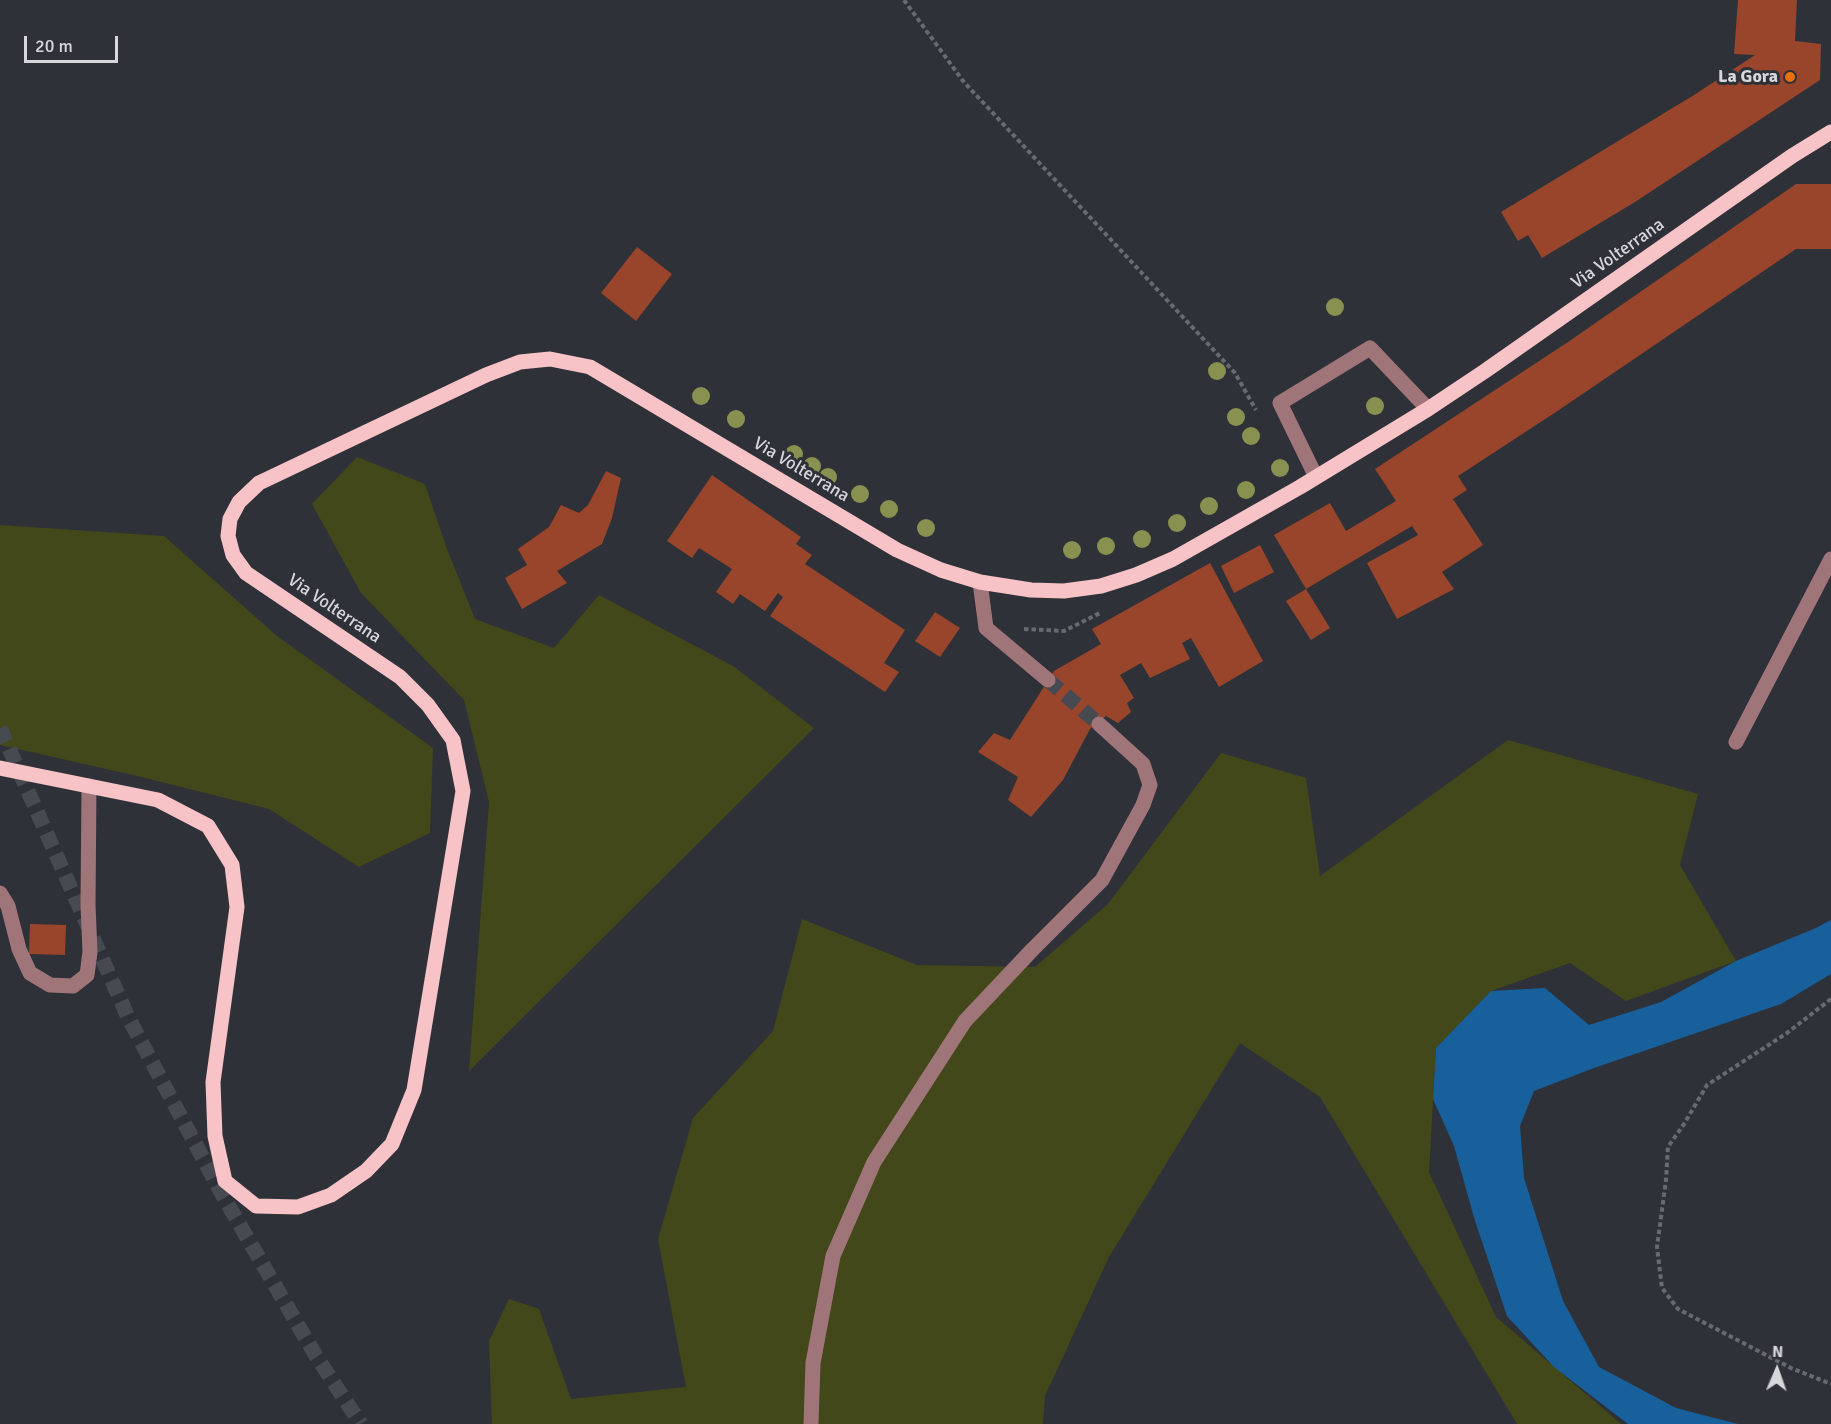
<!DOCTYPE html>
<style>
body{margin:0}
#map{position:relative;width:1831px;height:1424px;overflow:hidden;background:#2e3138;font-family:Signika,sans-serif}
canvas{display:block}
.north{position:absolute;left:1747px;top:1340px;width:60px;height:60px;-webkit-text-stroke:4px #2e3138;paint-order:stroke;rotate:2deg;font-size:16px;font-weight:700;line-height:24px;text-align:center;color:#d5d7db}
.north::after{content:'';display:block;margin:auto;width:21px;height:27px;background:#d5d7db;clip-path:polygon(50% 0,100% 100%,50% 72%,0 100%)}
.scale{position:absolute;left:24px;top:36px;width:94px;height:27px;box-sizing:border-box;border:3px solid #d5d7db;border-top:0;padding-left:8px;font-size:18px;line-height:21px;white-space:nowrap;color:#d5d7db;-webkit-text-stroke:4px #2e3138;paint-order:stroke}
</style>
<div id="map">
<canvas width="1831" height="1424"></canvas>
<div class="north">N</div>
<div class="scale">20 m</div>
</div>
<script>
const ctx = document.querySelector('canvas').getContext('2d');
ctx.lineJoin = 'round';
function fillPath(path, color) { ctx.fillStyle = color; ctx.fill(path, 'evenodd'); }
const poly = rows => new Path2D(rows.map(r => 'M' + r).join(''));
function stroke(path, color, width, dash) { ctx.strokeStyle = color; ctx.lineWidth = width; ctx.lineCap = dash ? 'butt' : 'round'; ctx.setLineDash(dash || []); ctx.stroke(path); }
function write(font, color, halo, rows, align = 'center') {
  ctx.font = font + ' Signika,sans-serif'; ctx.lineWidth = 6; ctx.setLineDash([]); ctx.textBaseline = 'middle'; ctx.strokeStyle = halo; ctx.fillStyle = color; for (const [text, x, y, turn = 0] of rows) {
    ctx.save(); ctx.translate(x, y); ctx.rotate((+turn || 0) * Math.PI / 180); ctx.textAlign = isNaN(turn) ? turn : align; if (halo) ctx.strokeText(text, 0, 0); ctx.fillText(text, 0, 0); ctx.restore();
  }
}
const green = poly([
 [357,457,425,484,447,549,475,619,554,648,599,595,733,666,814,728,469,1071,489,802,464,700,361,593,312,504],
 [0,525,164,536,277,636,433,748,430,833,359,867,269,809,133,775,0,745],
 [1508,740,1698,794,1680,865,1736,961,1626,1001,1570,963,1491,991,1436,1048,1429,1172,1496,1317,1621,1424,1517,1424,1320,1097,1240,1043,1109,1257,1045,1396,1043,1424,492,1424,489,1341,509,1299,539,1309,571,1399,686,1387,658,1239,693,1118,773,1031,802,919,917,965,1035,967,1108,904,1221,753,1306,778,1320,876]
]);
const water = poly([
 [1831,920,1831,974,1781,1004,1594,1068,1534,1091,1520,1126,1524,1178,1563,1301,1599,1367,1676,1408,1738,1424,1628,1424,1554,1367,1507,1316,1475,1221,1454,1146,1433,1099,1436,1048,1491,991,1545,988,1589,1025,1661,1002,1736,961,1816,928]
]);
const building = poly([
 [1738,0,1797,0,1795,41,1821,44,1820,80,1635,202,1542,258,1528,235,1518,241,1501,212,1694,95,1755,55,1734,54],
 [1796,184,1831,184,1831,249,1796,249,1556,412,1458,476,1467,490,1453,499,1483,545,1442,572,1454,589,1397,619,1367,563,1418,535,1412,526,1306,589,1274,535,1330,503,1346,531,1396,501,1375,469,1568,342],
 [637,247,672,274,636,321,601,293],
 [606,471,621,478,612,518,602,544,557,571,567,583,522,609,505,578,527,565,518,549,549,527,561,505,579,513,588,505],
 [712,475,801,537,796,544,812,555,805,564,905,630,884,663,899,672,885,692,770,616,783,597,778,593,765,611,740,594,733,604,716,592,732,569,699,548,692,558,667,541],
 [1260,545,1274,572,1234,593,1221,566],
 [1210,563,1263,661,1219,687,1191,638,1182,643,1190,659,1150,678,1141,663,1120,675,1134,698,1127,703,1131,712,1118,723,1106,716,1090,729,1063,780,1031,817,1008,800,1018,777,978,752,994,733,1010,740,1054,671,1101,644,1092,629],
 [1306,589,1330,628,1311,640,1286,601],
 [935,612,960,628,940,657,915,641],
 [30,924,66,925,65,955,29,954]
]);
const minorTunnel = poly([
 [1048,680,1099,724]
]);
const majorTunnel = poly([
 [0,728,128,1017,223,1196,316,1356,361,1424]
]);
const path = poly([
 [904,0,963,81,1235,373,1256,410],
 [1024,629,1064,631,1102,612],
 [1831,999,1787,1033,1707,1085,1684,1124,1668,1147,1666,1180,1657,1247,1662,1288,1678,1309,1791,1368,1831,1384]
]);
const minor = poly([
 [1316,477,1280,403,1370,348,1428,409],
 [980,582,986,628,1048,680],
 [1736,742,1831,559],
 [0,893,8,906,19,949,30,973,50,985,73,986,87,975,90,952,88,905,89,786],
 [811,1424,813,1363,833,1256,874,1162,965,1021,1033,949,1102,880,1143,805,1150,785,1143,764,1099,724]
]);
const major = poly([
 [0,768,158,800,208,826,232,865,237,907,213,1082,215,1136,225,1181,256,1206,298,1207,331,1195,366,1171,392,1144,414,1090,463,791,453,740,428,705,400,677,246,573,233,555,228,536,230,519,239,502,259,483,486,375,520,362,550,359,590,367,897,550,941,570,980,582,1031,590,1064,591,1101,586,1136,575,1173,559,1300,487,1428,409,1485,371,1792,156,1831,132]
]);
const trees = [
 [1335,307],
 [1217,371],
 [701,396],
 [1375,406],
 [1236,417],
 [736,419],
 [1251,436],
 [794,454],
 [812,466],
 [1280,468],
 [828,477],
 [1246,490],
 [860,494],
 [1209,506],
 [889,509],
 [1177,523],
 [926,528],
 [1142,539],
 [1106,546],
 [1072,550]
];
const markers = [
 [1790,77,6,"#e8710a"]
];
const poiNames = [
 ["La Gora",1778,77]
];
const streetNames = [
 ["Via Volterrana",1618,254,-35],
 ["Via Volterrana",801,470,31],
 ["Via Volterrana",334,609,34]
];
fillPath(green, '#43481a');
fillPath(water, '#18609c');
fillPath(building, '#98452b');
stroke(minorTunnel, '#474a50', 15, [15, 8]);
stroke(majorTunnel, '#474a50', 15, [15, 8]);
stroke(path, '#676a70', 4, [4.5, 3]);
stroke(minor, '#9f7579', 15);
stroke(major, '#f8c3c7', 15);
ctx.fillStyle = '#889150';
for (const [x, y] of trees) { ctx.beginPath(); ctx.arc(x, y, 9, 0, 2 * Math.PI); ctx.fill(); }
for (const [x, y, r, color] of markers) { const dot = new Path2D(); dot.arc(x, y, r, 0, 2 * Math.PI); ctx.fillStyle = color; ctx.fill(dot); stroke(dot, '#2e3138', 2); }
write('bold 18px', '#d5d7db', '#2e3138', poiNames, 'right');
write('18px', '#d5d7db', '#2e3138', streetNames);
</script>
